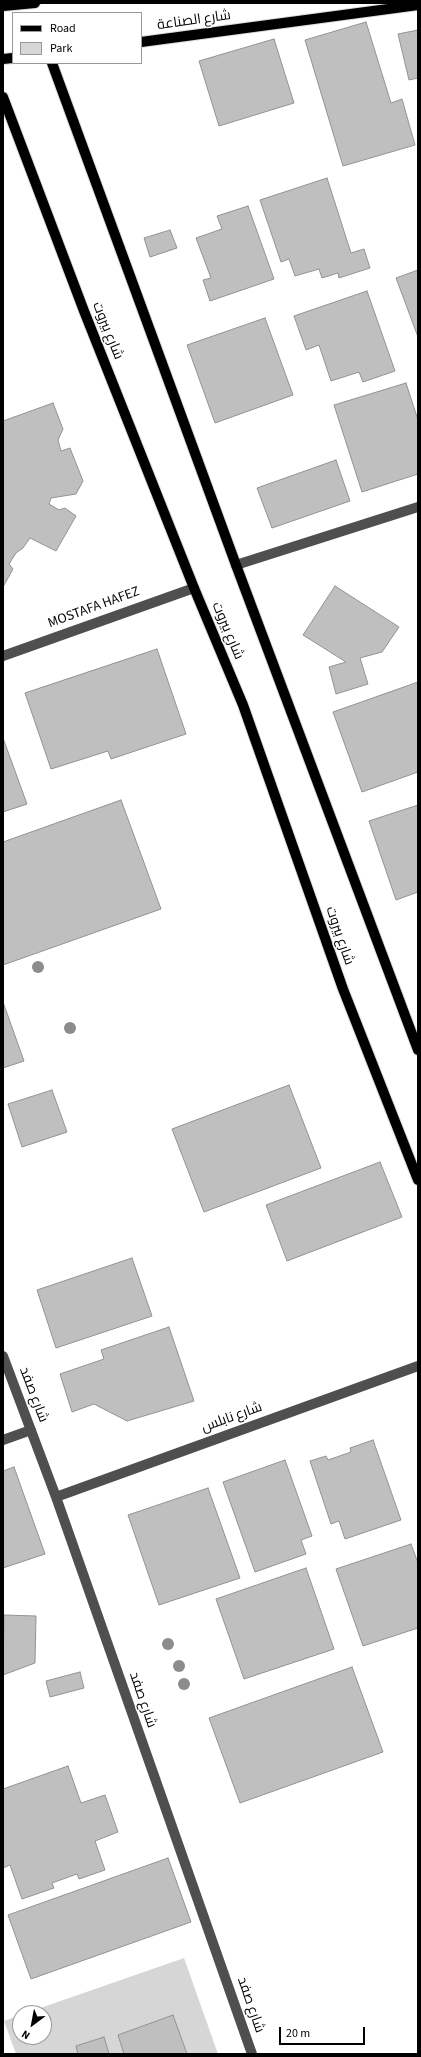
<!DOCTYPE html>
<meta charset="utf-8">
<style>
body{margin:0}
#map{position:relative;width:421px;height:2057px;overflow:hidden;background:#fff;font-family:"Source Sans 3",sans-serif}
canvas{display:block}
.frame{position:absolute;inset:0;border:4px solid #000;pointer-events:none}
.legend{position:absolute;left:12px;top:12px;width:130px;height:52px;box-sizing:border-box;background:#fff;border:1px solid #999;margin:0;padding:5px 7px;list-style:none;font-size:12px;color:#000}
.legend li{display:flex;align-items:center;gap:8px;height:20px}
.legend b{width:20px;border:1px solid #999}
.north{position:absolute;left:12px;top:2005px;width:40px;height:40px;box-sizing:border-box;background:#fff;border:1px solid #999;border-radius:50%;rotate:212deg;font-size:11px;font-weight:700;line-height:16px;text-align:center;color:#000}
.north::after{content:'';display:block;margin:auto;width:14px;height:18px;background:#000;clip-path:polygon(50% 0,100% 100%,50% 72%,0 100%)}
.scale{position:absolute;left:279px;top:2027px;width:86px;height:18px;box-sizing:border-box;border:2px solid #000;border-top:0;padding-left:5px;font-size:12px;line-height:14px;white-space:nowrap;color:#000;-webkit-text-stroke:3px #fff;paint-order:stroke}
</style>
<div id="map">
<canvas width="421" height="2057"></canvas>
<div class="frame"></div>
<ul class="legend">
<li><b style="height:5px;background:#000"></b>Road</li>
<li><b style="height:11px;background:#d6d6d6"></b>Park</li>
</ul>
<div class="north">N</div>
<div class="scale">20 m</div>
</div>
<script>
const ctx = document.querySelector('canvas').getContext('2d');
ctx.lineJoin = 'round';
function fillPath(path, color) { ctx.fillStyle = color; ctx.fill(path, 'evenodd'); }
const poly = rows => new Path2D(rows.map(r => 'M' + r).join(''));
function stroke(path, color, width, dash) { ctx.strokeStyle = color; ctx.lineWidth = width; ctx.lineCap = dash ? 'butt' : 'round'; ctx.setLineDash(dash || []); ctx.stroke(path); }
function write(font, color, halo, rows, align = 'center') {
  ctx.font = font + ' "Source Sans 3",Cairo,sans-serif'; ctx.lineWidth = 3; ctx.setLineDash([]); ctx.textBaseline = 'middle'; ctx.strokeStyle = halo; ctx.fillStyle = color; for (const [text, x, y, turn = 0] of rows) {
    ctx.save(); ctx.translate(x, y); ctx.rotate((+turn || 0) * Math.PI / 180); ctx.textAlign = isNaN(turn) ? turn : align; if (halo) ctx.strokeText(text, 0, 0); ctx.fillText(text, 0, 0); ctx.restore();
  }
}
const green = poly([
 [184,1958,218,2054,16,2054,4,2021,20,2015,20,2037,44,2037,44,2013,26,2013]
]);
const building = poly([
 [366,22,391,103,402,99,415,145,343,166,305,40,366,22],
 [418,30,418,78,409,80,398,34,418,30],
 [274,39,294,103,219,126,199,61,274,39],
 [327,178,351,253,364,249,370,268,339,278,338,273,322,278,319,269,295,276,289,259,281,262,260,200,327,178],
 [248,206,274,279,210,301,203,280,211,278,196,238,222,229,217,216,248,206],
 [170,230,177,248,150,257,144,238,170,230],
 [418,270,418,337,396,278,418,270],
 [367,291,395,371,363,382,359,372,331,381,319,345,306,350,294,316,367,291],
 [265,318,293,395,215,423,187,345,265,318],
 [406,383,418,420,418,474,362,492,334,405,406,383],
 [53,403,63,429,58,440,61,451,70,448,83,481,76,494,51,498,49,504,59,510,65,508,76,516,56,551,30,538,23,548,16,553,9,564,13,569,3,587,3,421,53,403],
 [336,460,350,501,272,528,257,488,336,460],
 [335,586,399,627,382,652,360,658,368,684,336,694,329,667,346,662,303,635,335,586],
 [157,649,186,734,111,759,108,751,51,769,25,693,157,649],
 [418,682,418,772,362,792,333,712,418,682],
 [3,738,27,804,3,812,3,738],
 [121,800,161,909,3,965,3,842,121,800],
 [418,805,418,892,396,900,369,821,418,805],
 [3,1002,24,1061,3,1068,3,1002],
 [289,1085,321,1168,204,1212,172,1129,289,1085],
 [52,1090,67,1132,22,1147,8,1104,52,1090],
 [380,1162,402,1217,287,1261,266,1205,380,1162],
 [132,1258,152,1316,56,1348,37,1290,132,1258],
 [169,1327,194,1401,127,1421,94,1404,72,1412,60,1374,104,1359,101,1350,169,1327],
 [373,1440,401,1520,345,1539,339,1521,331,1524,310,1461,326,1456,328,1460,351,1452,350,1448,373,1440],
 [285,1460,312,1536,301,1540,306,1554,255,1572,223,1482,285,1460],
 [14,1467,45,1554,3,1568,3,1471,14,1467],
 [208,1488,240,1578,159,1605,128,1515,208,1488],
 [411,1544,418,1563,418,1628,363,1646,336,1569,411,1544],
 [306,1568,334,1649,244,1679,216,1599,306,1568],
 [4,1615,36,1616,35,1663,3,1675,4,1615],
 [352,1667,383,1752,240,1803,209,1718,352,1667],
 [80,1672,84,1688,50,1697,46,1681,80,1672],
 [68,1766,81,1803,105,1795,118,1832,95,1841,105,1870,79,1879,77,1874,52,1883,54,1888,22,1899,10,1865,3,1868,3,1789,68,1766],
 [168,1858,191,1922,31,1979,8,1915,168,1858],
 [173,2015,187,2054,124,2054,118,2035,173,2015],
 [104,2037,109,2054,78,2054,76,2046,104,2037]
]);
const minor = poly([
 [236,565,418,507],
 [3,656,194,588],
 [3,1356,56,1497,252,2054],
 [3,1440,31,1430],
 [56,1497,418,1366]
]);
const major = poly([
 [3,6,35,3],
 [141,42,418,5],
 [3,59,13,58],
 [52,63,236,565,418,1050],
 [3,97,84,311,194,588,243,705,343,989,418,1180]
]);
const trees = [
 [38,967],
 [70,1028],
 [168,1644],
 [179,1666],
 [184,1684]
];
const streetNames = [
 ["شارع الصناعة",194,21,-8],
 ["شارع بيروت",107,331,68],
 ["MOSTAFA HAFEZ",94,608,-20],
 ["شارع بيروت",227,631,67],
 ["شارع بيروت",339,936,71],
 ["شارع صفد",33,1395,69],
 ["شارع نابلس",232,1418,-20],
 ["شارع صفد",142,1700,71],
 ["شارع صفد",250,2005,71]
];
fillPath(green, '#d6d6d6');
fillPath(building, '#bfbfbf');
stroke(building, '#939393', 1);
stroke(major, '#dbdbdb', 12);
stroke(minor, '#4f4f4f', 10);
stroke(major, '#000', 10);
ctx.fillStyle = '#8c8c8c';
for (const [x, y] of trees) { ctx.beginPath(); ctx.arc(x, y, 6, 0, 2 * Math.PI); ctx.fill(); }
write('14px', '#000', '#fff', streetNames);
</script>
